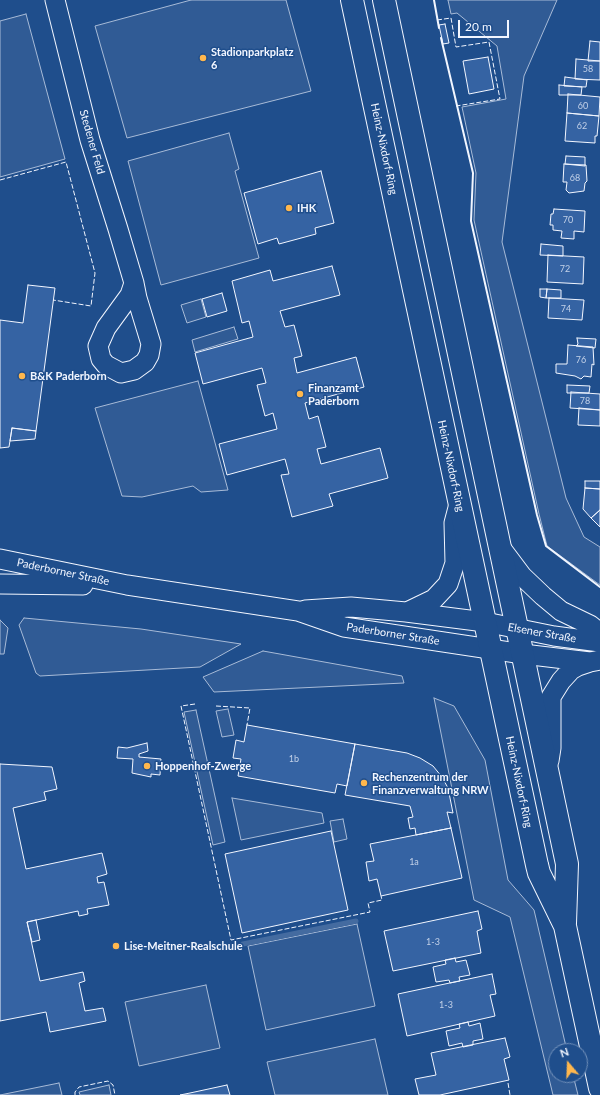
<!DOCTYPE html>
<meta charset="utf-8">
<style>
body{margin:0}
#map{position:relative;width:600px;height:1095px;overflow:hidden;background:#1f4e8c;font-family:Lato,sans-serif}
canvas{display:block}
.north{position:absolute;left:548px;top:1043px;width:40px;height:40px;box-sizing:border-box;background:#1f4e8c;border:1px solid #7391ba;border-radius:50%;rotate:341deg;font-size:11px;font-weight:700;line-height:16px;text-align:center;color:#f2f6ff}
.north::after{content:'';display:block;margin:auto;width:14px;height:18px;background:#ffb74d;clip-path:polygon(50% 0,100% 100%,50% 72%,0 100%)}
.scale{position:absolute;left:458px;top:20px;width:51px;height:18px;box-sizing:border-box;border:2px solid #f2f6ff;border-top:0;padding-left:5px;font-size:12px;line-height:14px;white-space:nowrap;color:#f2f6ff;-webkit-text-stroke:3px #1f4e8c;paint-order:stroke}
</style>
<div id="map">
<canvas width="600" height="1095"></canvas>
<div class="north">N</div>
<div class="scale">20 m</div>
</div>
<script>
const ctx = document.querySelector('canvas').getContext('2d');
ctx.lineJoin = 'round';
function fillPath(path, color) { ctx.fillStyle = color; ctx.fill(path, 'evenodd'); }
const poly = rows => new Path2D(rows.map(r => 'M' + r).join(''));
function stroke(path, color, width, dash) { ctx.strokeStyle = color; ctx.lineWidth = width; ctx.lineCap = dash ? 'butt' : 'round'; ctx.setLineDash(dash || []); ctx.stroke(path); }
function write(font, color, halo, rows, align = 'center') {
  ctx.font = font + ' Lato,sans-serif'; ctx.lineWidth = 3; ctx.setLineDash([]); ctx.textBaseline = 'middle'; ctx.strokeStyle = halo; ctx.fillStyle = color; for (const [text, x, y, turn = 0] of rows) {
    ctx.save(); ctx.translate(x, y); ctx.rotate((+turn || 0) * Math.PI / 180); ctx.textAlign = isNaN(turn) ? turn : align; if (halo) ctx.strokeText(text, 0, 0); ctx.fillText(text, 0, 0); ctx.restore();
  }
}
const built = poly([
 [191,0,286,0,311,91,127,138,95,26,191,0],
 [448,0,557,0,524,76,502,242,566,498,584,537,600,547,600,585,547,546,539,514,474,220,476,173,462,107,506,99,497,46,457,13,451,14,448,0],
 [26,14,65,159,0,177,0,21,26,14],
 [229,133,239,169,235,171,259,258,161,285,128,161,229,133],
 [201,299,206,317,187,323,181,305,201,299],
 [234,327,238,339,195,352,192,340,234,327],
 [198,381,228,490,201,492,193,486,142,497,122,496,95,408,198,381],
 [24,618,141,629,241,644,200,667,40,676,36,673,19,625,24,618],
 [0,620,8,628,4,654,0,654,0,620],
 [263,651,402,676,404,683,214,692,203,677,263,651],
 [434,698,454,706,485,760,508,880,534,910,567,1051,556,1051,556,1075,573,1075,578,1095,553,1095,510,917,474,900,434,698],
 [228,709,234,735,222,737,216,711,228,709],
 [196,710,225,842,213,845,184,712,196,710],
 [232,798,322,813,324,823,241,840,232,798],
 [343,819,347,839,334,842,330,821,343,819],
 [357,924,375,1006,266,1030,248,946,357,924],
 [206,985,220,1048,139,1066,125,1002,206,985],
 [375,1039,388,1095,275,1095,267,1062,375,1039],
 [59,1083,62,1095,0,1095,59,1083],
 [109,1085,111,1095,80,1095,79,1092,109,1085]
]);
const stream = poly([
 [243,944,356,921]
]);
const building = poly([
 [445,24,449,43,443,44,439,25,445,24],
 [590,41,600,42,600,61,588,61,590,41],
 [488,57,494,89,469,94,463,61,488,57],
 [576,59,600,61,600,80,575,79,576,59],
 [565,77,587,80,586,87,564,86,565,77],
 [559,85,582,87,581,95,559,95,559,85],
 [568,94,600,97,599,116,567,113,568,94],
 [567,113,599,116,597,136,595,136,595,143,565,141,567,113],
 [566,156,585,157,585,166,565,164,566,156],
 [564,164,586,165,587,181,585,183,584,191,569,193,566,190,567,182,563,182,564,164],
 [321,171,334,223,315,228,316,234,279,244,277,238,258,244,244,193,321,171],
 [554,209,585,211,584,232,574,231,574,239,561,238,562,231,553,230,553,225,550,225,551,214,553,214,554,209],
 [541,244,563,246,563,256,540,255,541,244],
 [548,255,584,257,583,284,547,282,548,255],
 [332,266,340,295,280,311,285,327,294,325,302,356,294,358,297,373,356,357,364,387,305,403,309,419,318,416,326,447,317,449,321,464,380,448,388,478,329,494,333,506,292,517,281,475,289,474,285,459,227,475,219,444,277,429,273,413,265,416,257,385,266,383,262,368,203,384,195,353,253,337,249,321,242,323,232,281,270,270,273,281,332,266],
 [28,285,55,288,36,431,12,428,9,447,0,448,0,320,23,323,28,285],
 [540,289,547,289,546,298,540,297,540,289],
 [547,289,561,290,561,298,546,298,547,289],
 [222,293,227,311,207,317,202,299,222,293],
 [549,298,584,300,582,320,548,318,549,298],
 [577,338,596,339,595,348,576,346,578,344,577,338],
 [568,345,593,347,594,365,592,364,591,377,584,376,581,379,575,376,556,373,556,364,567,364,568,345],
 [567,385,590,386,589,393,567,393,567,385],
 [571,392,600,394,600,410,570,408,571,392],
 [579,408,600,410,600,426,578,425,579,408],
 [12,428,36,431,35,439,10,441,12,428],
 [585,481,600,481,600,489,585,488,585,481],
 [585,488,600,489,600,510,591,518,583,509,585,488],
 [600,510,600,527,591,518,600,510],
 [247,725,355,744,347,786,337,784,335,793,238,776,241,759,233,758,236,740,244,742,247,725],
 [147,743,148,751,139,754,139,757,161,759,160,775,151,774,151,777,132,773,133,759,117,758,118,747,127,748,147,743],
 [355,744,407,753,420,758,433,766,442,777,448,788,453,813,447,812,451,828,416,835,415,828,410,829,408,818,413,817,410,806,345,795,355,744],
 [0,764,52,767,57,789,44,792,46,800,13,808,26,869,102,853,107,874,97,877,98,883,104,882,109,905,87,909,88,914,79,916,78,911,27,922,40,981,83,972,85,981,79,983,85,1011,103,1008,106,1021,50,1032,46,1012,0,1021,0,764],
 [451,828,462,878,381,896,377,879,369,881,366,862,374,861,370,844,451,828],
 [331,831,348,910,242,933,225,854,331,831],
 [478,911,482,929,477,931,481,953,393,971,384,931,478,911],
 [36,920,40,940,32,942,27,922,36,920],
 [455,958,456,962,466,960,470,975,459,977,460,981,450,983,449,980,436,982,433,967,446,964,445,960,455,958],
 [492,974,496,994,490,995,495,1016,407,1036,398,994,492,974],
 [468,1022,469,1026,480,1023,483,1039,473,1041,473,1045,463,1047,462,1043,449,1046,446,1031,460,1028,459,1024,468,1022],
 [505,1038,510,1057,504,1059,509,1080,440,1095,419,1095,415,1079,436,1075,431,1053,505,1038],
 [227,1085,230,1095,180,1095,190,1093,227,1085]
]);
const minor = poly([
 [55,0,90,140,118,229,134,283,137,298,151,344,149,355,145,362,134,370,121,373,106,365,101,359,98,346,106,328,130,295,134,283],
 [501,548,522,576,543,596,561,611,590,625,600,633],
 [0,559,127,585,298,611,344,627,523,654,590,662,600,660],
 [0,584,83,585],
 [305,610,351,607,406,612,485,622,554,636,600,642],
 [407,612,434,599,448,584,455,563,454,523,459,504],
 [549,761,551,748,551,697,561,681,571,670,578,666,590,662]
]);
const major = poly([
 [352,0,537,865,539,873,565,926,600,1088],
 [384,0,567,864,565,923]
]);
const fence = poly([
 [437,20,451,18,456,47,489,42,500,99,456,106],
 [0,180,66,162,95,273,91,306,53,300],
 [195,704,181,706,231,940,370,912,368,903,382,900,381,896],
 [216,706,250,708,247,725],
 [508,1083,510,1095],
 [75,1095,75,1092,79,1087,108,1081,113,1085,115,1095]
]);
const wall = poly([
 [434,0,439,28],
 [441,38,473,173,471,221,537,515,546,546,600,587]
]);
const markers = [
 [203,58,4,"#ffb74d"],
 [289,208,4,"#ffb74d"],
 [22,376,4,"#ffb74d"],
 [300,394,4,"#ffb74d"],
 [147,766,4,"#ffb74d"],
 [364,783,4,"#ffb74d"],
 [116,946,4,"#ffb74d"]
];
const numberNames = [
 ["58",588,69],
 ["60",583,106],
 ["62",582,126],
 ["68",575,178],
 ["70",568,220],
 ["72",565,269],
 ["74",566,309],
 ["76",581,360],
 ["78",585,401],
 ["1b",294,759],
 ["1a",414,862],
 ["1-3",433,942],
 ["1-3",446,1005]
];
const poiNames = [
 ["Stadionparkplatz",211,52],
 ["6",211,65],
 ["IHK",297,208],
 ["B&K Paderborn",30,376],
 ["Finanzamt",308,388],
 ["Paderborn",308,401],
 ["Hoppenhof-Zwerge",155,766],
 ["Rechenzentrum der",372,777],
 ["Finanzverwaltung NRW",372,790],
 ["Lise-Meitner-Realschule",124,946]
];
const streetNames = [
 ["Stedener Feld",92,142,74],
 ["Heinz-Nixdorf-Ring",384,149,78],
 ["Heinz-Nixdorf-Ring",451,466,78],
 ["Paderborner Straße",63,572,12],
 ["Elsener Straße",542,633,10],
 ["Paderborner Straße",393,634,9],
 ["Heinz-Nixdorf-Ring",519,782,78]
];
fillPath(built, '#305b95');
stroke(built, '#a8bbd7', 1);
stroke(stream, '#446ba0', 5);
fillPath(building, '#3563a3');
stroke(building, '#f2f6ff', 1);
stroke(minor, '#f2f6ff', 21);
stroke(major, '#f2f6ff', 24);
stroke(minor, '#1f4e8c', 19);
stroke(major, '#1f4e8c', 22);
stroke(fence, '#f2f6ff', 1, [5, 2]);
stroke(wall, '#f2f6ff', 2);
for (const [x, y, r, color] of markers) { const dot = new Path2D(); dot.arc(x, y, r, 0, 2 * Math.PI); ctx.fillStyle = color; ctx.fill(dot); stroke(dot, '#1f4e8c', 1.5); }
write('9px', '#c3d1e8', null, numberNames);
write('bold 11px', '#f2f6ff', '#1f4e8c', poiNames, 'left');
write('11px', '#f2f6ff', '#1f4e8c', streetNames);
</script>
